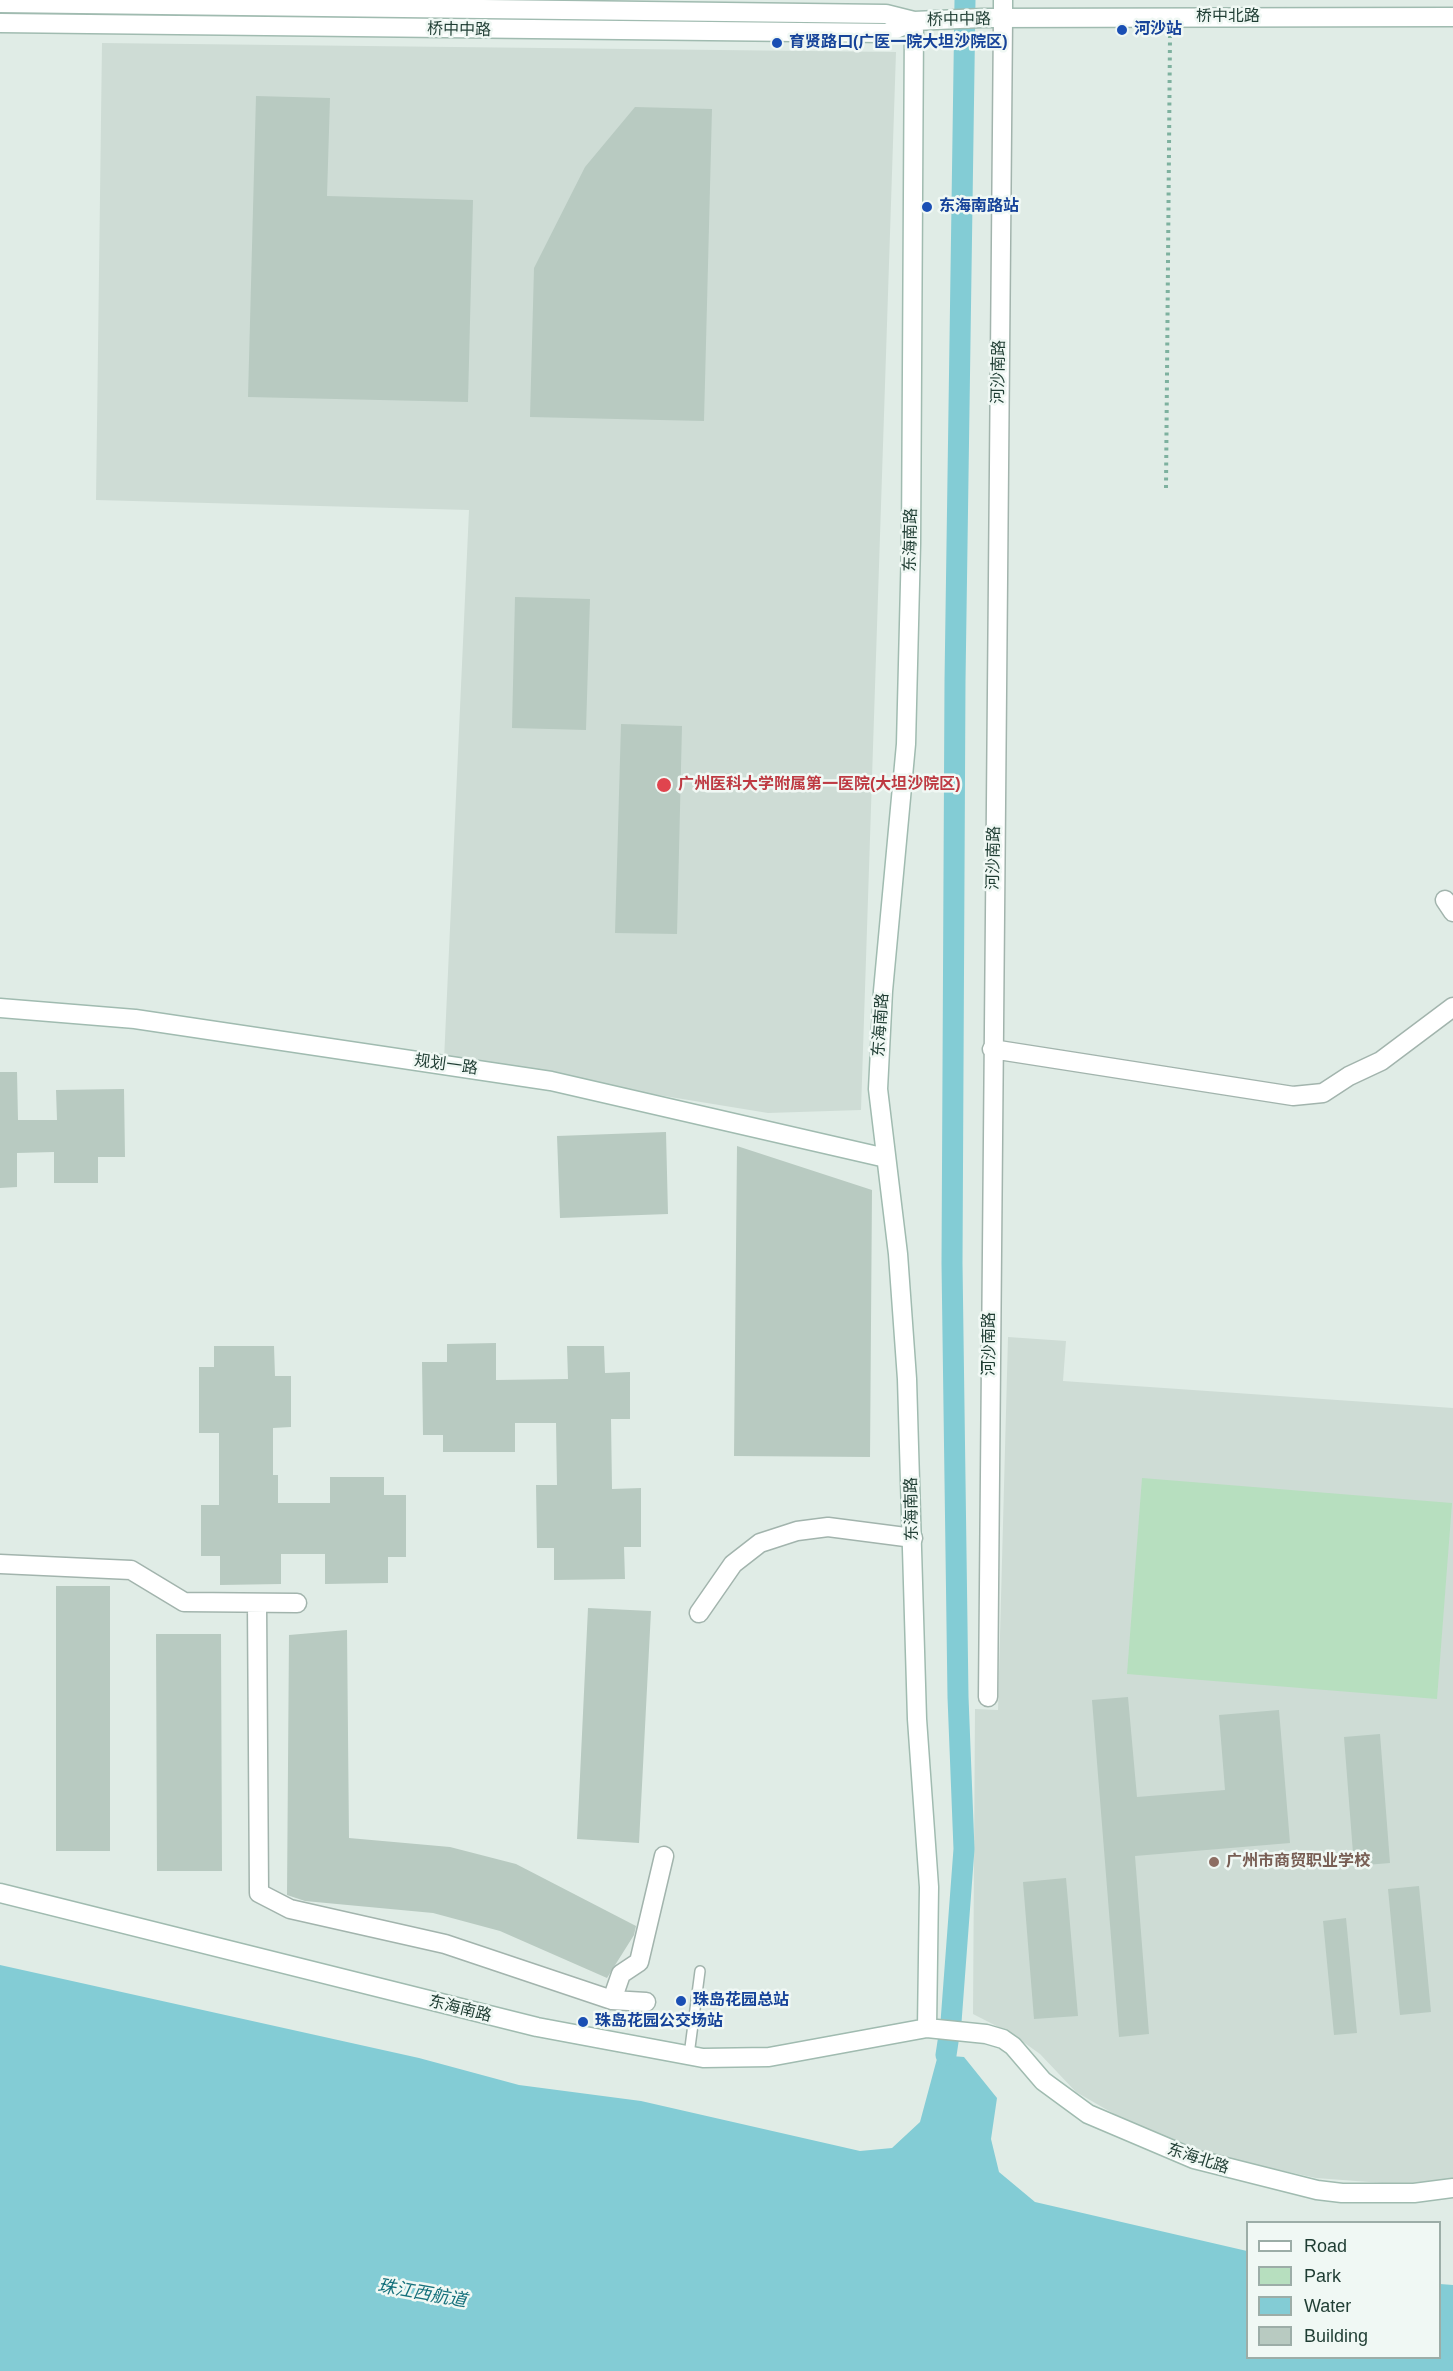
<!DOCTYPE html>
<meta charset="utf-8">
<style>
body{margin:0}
#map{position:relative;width:1453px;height:2371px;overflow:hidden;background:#e0ece6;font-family:Helvetica,sans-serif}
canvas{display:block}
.legend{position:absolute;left:1246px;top:2221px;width:195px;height:138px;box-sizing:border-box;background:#f0f8f4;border:2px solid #9cada7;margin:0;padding:8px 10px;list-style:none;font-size:18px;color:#1f3d33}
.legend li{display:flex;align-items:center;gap:12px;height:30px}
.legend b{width:30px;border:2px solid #9cada7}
</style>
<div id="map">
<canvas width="1453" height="2371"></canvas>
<ul class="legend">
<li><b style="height:8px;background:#fff"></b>Road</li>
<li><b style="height:16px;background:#b7dfbf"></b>Park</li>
<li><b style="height:16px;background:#83ccd5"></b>Water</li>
<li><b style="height:16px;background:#b8cac1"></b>Building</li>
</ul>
</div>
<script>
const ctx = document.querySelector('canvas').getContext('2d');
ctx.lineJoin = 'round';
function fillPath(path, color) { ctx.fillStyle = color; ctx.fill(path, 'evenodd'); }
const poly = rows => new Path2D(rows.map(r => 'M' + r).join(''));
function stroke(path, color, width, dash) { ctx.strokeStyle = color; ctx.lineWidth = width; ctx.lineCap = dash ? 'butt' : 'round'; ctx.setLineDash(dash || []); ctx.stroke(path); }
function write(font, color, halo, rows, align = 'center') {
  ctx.font = font + ' Helvetica,"Noto Sans SC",sans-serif'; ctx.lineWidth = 5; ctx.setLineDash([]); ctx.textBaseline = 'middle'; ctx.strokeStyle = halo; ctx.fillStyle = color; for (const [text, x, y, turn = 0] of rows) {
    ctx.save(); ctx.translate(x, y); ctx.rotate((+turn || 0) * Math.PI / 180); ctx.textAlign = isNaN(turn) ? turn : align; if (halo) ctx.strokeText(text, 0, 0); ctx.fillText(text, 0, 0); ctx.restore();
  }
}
const built = poly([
 [102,43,896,52,861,1110,768,1113,444,1060,469,510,96,500],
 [1008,1337,1066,1341,1063,1381,1453,1408,1453,2180,1409,2185,1316,2178,1233,2160,1172,2141,1123,2119,1076,2092,1040,2054,1012,2034,973,2014,975,1709,998,1710]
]);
const green = poly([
 [1142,1478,1452,1503,1437,1699,1127,1674]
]);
const water = poly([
 [0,1965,419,2058,519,2085,641,2101,860,2151,892,2148,920,2122,938,2055,964,2057,997,2098,991,2139,999,2172,1035,2202,1247,2251,1248,2358,1440,2358,1440,2284,1453,2285,1453,2371,0,2371]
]);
const canal = poly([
 [946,2055,951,2022,964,1849,958,1697,952,1263,955,681,965,0]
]);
const building = poly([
 [256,96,330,98,327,196,473,200,468,402,248,397],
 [635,107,712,109,704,421,530,417,534,268,585,167],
 [515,597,590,599,586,730,512,728],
 [621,724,682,726,677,934,615,933],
 [0,1072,17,1072,18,1120,57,1120,56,1090,124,1089,125,1157,98,1157,98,1183,54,1183,54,1152,17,1153,17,1187,0,1188],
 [666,1132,668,1214,560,1218,557,1136],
 [737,1146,872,1190,870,1457,734,1456],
 [496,1343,496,1380,568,1379,567,1346,604,1346,605,1373,630,1372,630,1419,611,1419,612,1489,641,1488,641,1547,624,1547,625,1579,554,1580,554,1548,537,1548,536,1485,557,1485,556,1423,515,1423,515,1452,443,1452,443,1435,423,1435,422,1362,447,1362,447,1344],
 [214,1346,274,1346,275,1376,291,1376,291,1427,273,1428,273,1475,278,1475,278,1503,330,1503,330,1477,384,1477,384,1495,406,1495,406,1557,388,1557,388,1583,325,1584,325,1554,281,1554,281,1584,220,1585,220,1556,201,1556,201,1505,219,1505,219,1433,199,1433,199,1367,214,1367],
 [56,1586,110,1586,110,1851,56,1851],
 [588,1608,651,1611,639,1843,577,1839],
 [347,1630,349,1838,450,1847,516,1864,636,1926,634,1935,607,1978,500,1931,433,1913,305,1901,287,1895,289,1635],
 [156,1634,221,1634,222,1871,157,1871],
 [1128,1697,1137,1797,1225,1790,1219,1715,1279,1710,1290,1843,1135,1856,1149,2034,1119,2037,1092,1700],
 [1380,1734,1390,1863,1354,1866,1344,1737],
 [1066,1878,1078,2016,1034,2019,1023,1882],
 [1419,1886,1431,2012,1400,2015,1388,1889],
 [1346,1918,1357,2033,1334,2035,1323,1921]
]);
const path = poly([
 [1166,488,1170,36]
]);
const lane = poly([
 [689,2055,700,1971]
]);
const street = poly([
 [1445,900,1453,912],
 [992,1049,1293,1096,1323,1093,1349,1076,1381,1061,1453,1007],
 [0,1564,131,1570,184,1602,297,1603],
 [257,1603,259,1893,290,1909,445,1944,612,2000,646,2002],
 [699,1613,733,1564,760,1543,797,1531,828,1527,913,1538],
 [988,1697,1003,19],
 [612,2000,621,1974,639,1962,664,1856]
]);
const secondary = poly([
 [0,3,886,14,914,21,982,18,1453,17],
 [1003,19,1003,0],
 [914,21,911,544,906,744,883,991,878,1089,898,1254,907,1379,917,1719,929,1887,927,2028],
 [0,23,887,33,914,21],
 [0,1008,135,1019,551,1081,886,1158],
 [0,1893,537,2027,703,2058,769,2057,927,2028,986,2034,1003,2039,1013,2046,1043,2081,1088,2114,1194,2159,1317,2190,1342,2193,1414,2193,1453,2188]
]);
const markers = [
 [1122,30,6,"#1a4fb4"],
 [777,43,6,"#1a4fb4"],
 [927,207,6,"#1a4fb4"],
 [664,785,8,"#e0444e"],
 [1214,1862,6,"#8d6e63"],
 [681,2001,6,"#1a4fb4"],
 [583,2022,6,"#1a4fb4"]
];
const streetNames = [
 ["桥中北路",1228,17],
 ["桥中中路",959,20,-1],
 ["桥中中路",459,30,1],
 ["河沙南路",999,372,-89],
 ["东海南路",911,540,-89],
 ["河沙南路",994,858,-89],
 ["东海南路",881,1025,-86],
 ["规划一路",446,1065,8],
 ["河沙南路",990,1344,-90],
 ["东海南路",912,1509,-91],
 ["东海南路",460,2009,14],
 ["东海北路",1198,2159,18]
];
const transitNames = [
 ["河沙站",1134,30],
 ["育贤路口(广医一院大坦沙院区)",789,43],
 ["东海南路站",939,207],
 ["珠岛花园总站",693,2001],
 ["珠岛花园公交场站",595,2022]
];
const healthNames = [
 ["广州医科大学附属第一医院(大坦沙院区)",678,785]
];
const educationNames = [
 ["广州市商贸职业学校",1226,1862]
];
const waterNames = [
 ["珠江西航道",422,2294,10]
];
fillPath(built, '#cedcd5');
fillPath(green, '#b7dfbf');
fillPath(water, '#83ccd5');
stroke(canal, '#83ccd5', 21);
fillPath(building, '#b8cac1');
stroke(lane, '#a2b4ad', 12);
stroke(street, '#a2b4ad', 21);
stroke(secondary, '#a0bbb0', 21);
stroke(path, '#7eb19f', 4, [3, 4.5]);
stroke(lane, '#fff', 9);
stroke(street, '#fff', 18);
stroke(secondary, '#fff', 18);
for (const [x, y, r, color] of markers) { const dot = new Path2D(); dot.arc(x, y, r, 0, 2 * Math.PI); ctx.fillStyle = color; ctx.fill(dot); stroke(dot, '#f0f8f4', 2); }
write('16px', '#1f3d33', '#f0f8f4', streetNames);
write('bold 16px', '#164399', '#f0f8f4', transitNames, 'left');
write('bold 16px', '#be3a42', '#f0f8f4', healthNames, 'left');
write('bold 16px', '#785e54', '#f0f8f4', educationNames, 'left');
write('italic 18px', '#16717c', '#f0f8f4', waterNames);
</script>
